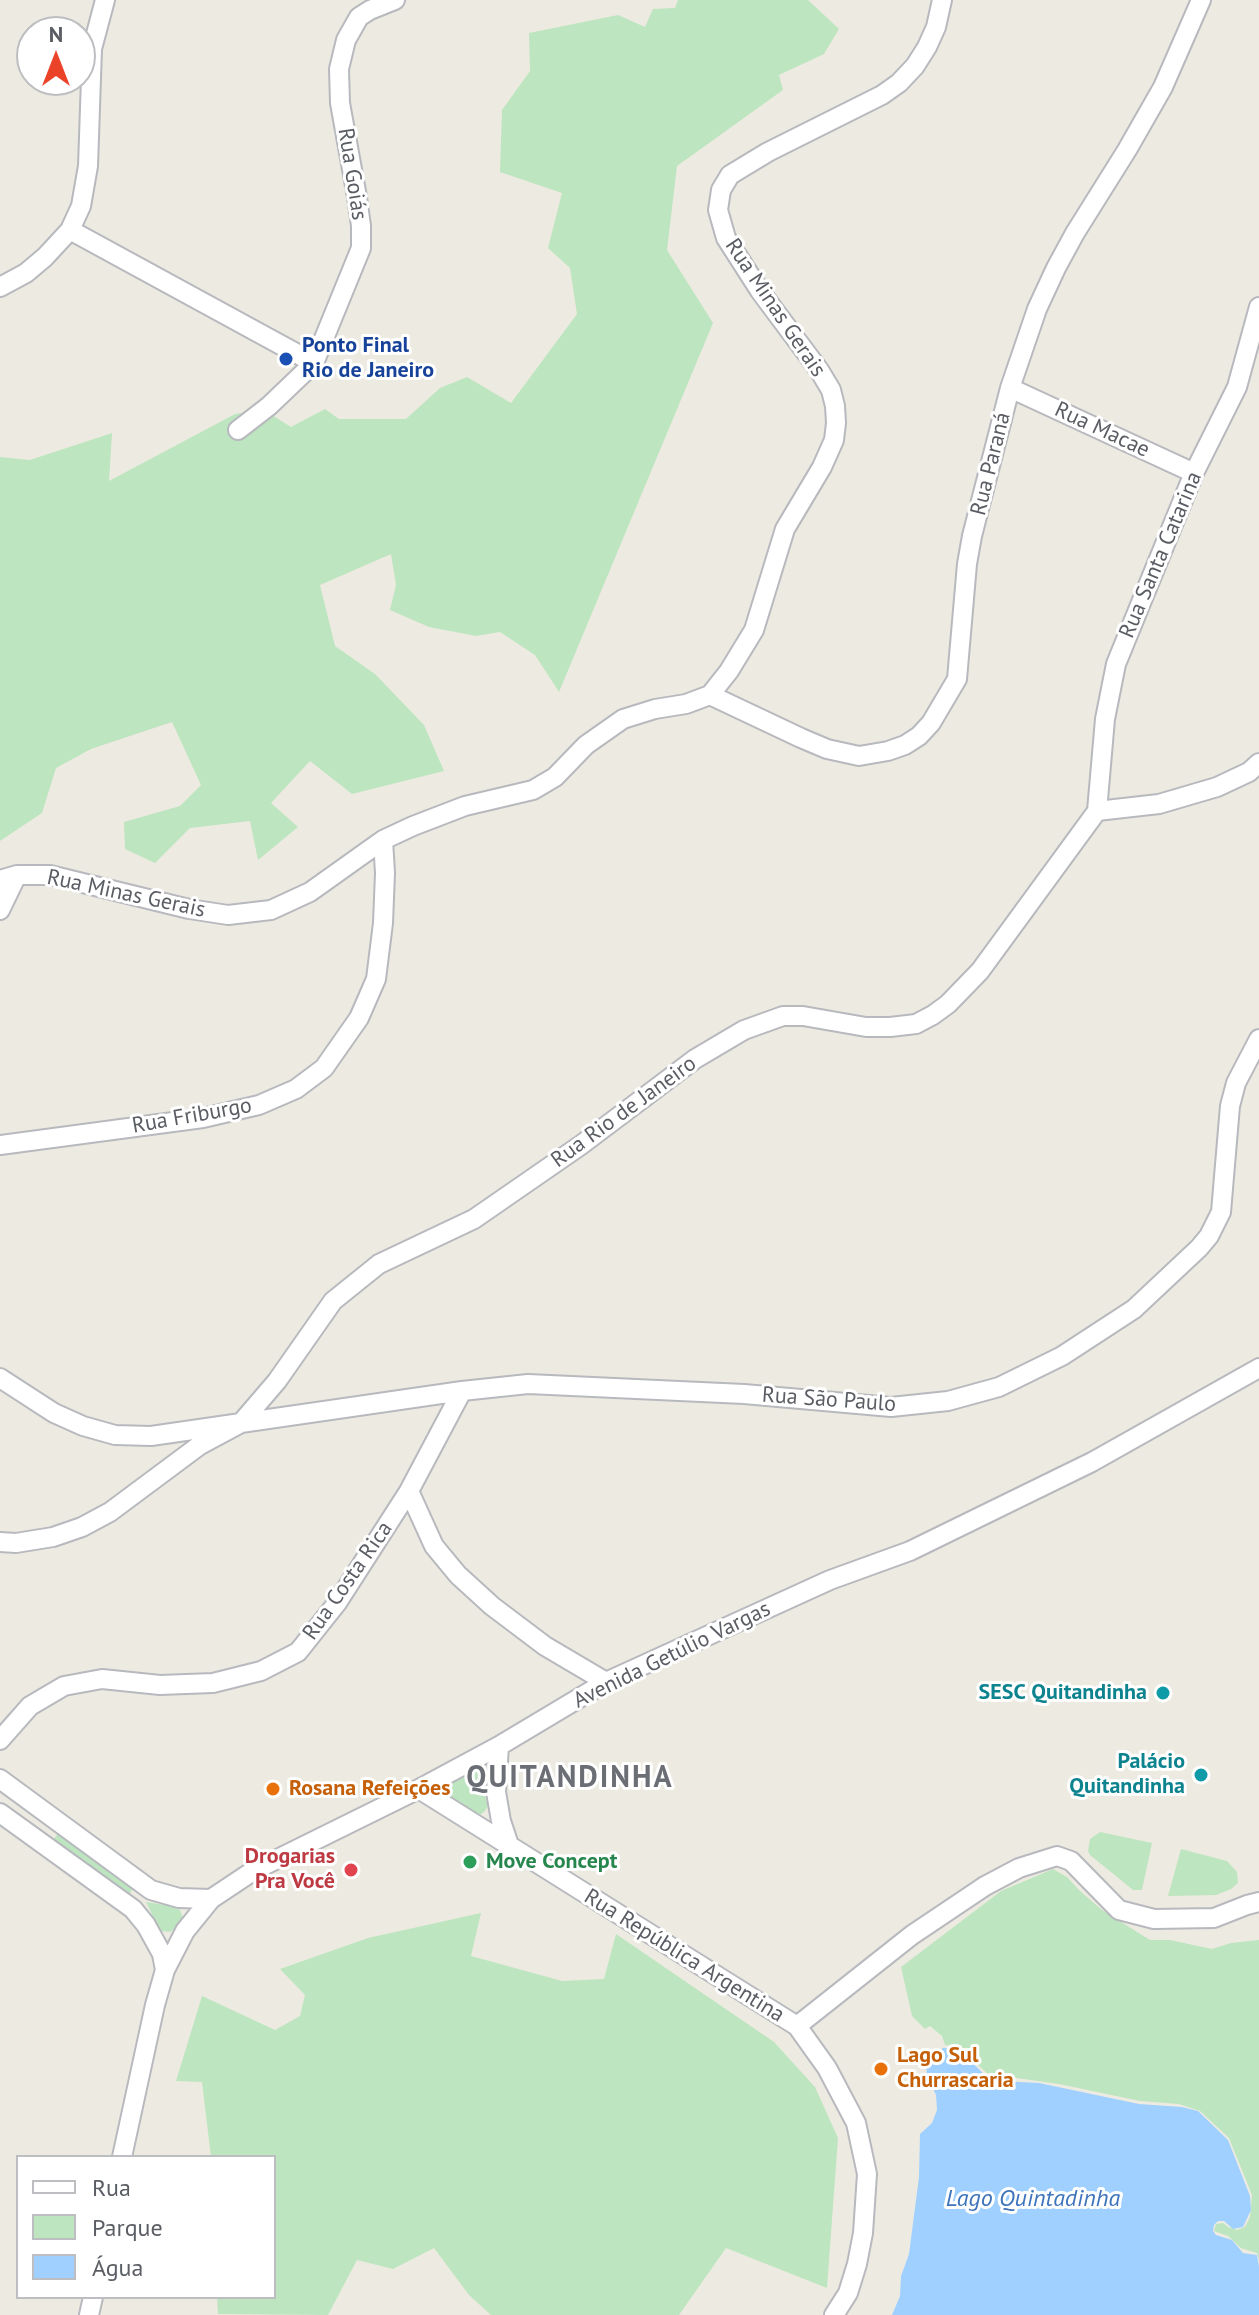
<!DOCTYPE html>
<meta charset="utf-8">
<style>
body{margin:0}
#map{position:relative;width:1259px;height:2315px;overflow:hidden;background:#edebe1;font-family:"PT Sans",sans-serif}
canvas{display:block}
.legend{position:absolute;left:16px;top:2155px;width:260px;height:144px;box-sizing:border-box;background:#fff;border:2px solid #bdbec1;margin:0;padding:10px 14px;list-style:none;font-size:24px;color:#5a5d63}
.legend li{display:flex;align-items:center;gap:16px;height:40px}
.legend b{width:40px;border:2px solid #bdbec1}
.north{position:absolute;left:16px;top:16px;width:80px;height:80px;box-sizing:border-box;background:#fff;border:2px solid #bdbec1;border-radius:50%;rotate:0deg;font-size:22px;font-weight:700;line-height:32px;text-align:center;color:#5a5d63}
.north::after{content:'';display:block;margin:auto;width:28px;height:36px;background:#eb4329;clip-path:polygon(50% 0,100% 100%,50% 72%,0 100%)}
</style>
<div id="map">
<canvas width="1259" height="2315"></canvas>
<ul class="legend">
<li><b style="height:10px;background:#fff"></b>Rua</li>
<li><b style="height:22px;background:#bde5bf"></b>Parque</li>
<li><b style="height:22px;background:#9fd0ff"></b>Água</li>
</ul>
<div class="north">N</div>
</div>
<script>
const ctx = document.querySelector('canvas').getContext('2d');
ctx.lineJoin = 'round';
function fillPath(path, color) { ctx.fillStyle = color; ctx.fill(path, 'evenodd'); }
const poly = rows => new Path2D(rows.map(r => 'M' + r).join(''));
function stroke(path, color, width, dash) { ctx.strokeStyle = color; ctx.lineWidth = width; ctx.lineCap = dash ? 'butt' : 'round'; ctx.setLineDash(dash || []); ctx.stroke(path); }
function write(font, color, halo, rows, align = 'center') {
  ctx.font = font + ' "PT Sans",sans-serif'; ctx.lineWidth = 6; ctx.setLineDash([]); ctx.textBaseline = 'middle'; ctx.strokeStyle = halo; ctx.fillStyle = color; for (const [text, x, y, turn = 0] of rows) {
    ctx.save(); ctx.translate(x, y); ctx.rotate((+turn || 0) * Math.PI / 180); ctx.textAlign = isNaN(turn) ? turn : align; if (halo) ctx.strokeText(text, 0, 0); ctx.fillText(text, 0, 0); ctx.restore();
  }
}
const green = poly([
 [678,0,808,0,839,29,824,54,779,75,783,90,677,166,667,250,713,323,559,692,535,655,500,632,476,636,429,627,390,610,396,585,391,554,320,585,335,646,375,674,424,725,444,771,352,794,310,761,271,803,298,827,258,860,250,821,190,828,155,863,125,849,124,822,180,806,201,785,172,722,91,749,56,768,42,813,0,841,0,457,30,460,112,433,109,481,235,414,264,410,291,427,325,409,339,419,406,419,440,388,467,377,511,403,577,314,570,268,548,248,562,193,500,172,502,110,530,71,529,33,618,15,645,27,653,9,675,8],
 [481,1770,483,1776,482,1788,488,1805,485,1811,480,1815,472,1814,448,1799,445,1791,447,1784,474,1771],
 [1100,1832,1152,1843,1142,1890,1133,1890,1090,1855,1088,1851,1090,1839],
 [58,1833,134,1888,129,1894,54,1839],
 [1181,1849,1227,1861,1237,1872,1238,1883,1231,1889,1216,1895,1168,1896],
 [1053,1869,1067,1877,1080,1891,1102,1910,1150,1940,1170,1940,1212,1949,1231,1943,1259,1940,1259,2260,1257,2253,1241,2248,1228,2236,1214,2231,1216,2224,1223,2223,1228,2227,1237,2230,1245,2227,1250,2217,1252,2195,1229,2138,1200,2111,1179,2104,1140,2101,1059,2084,988,2074,958,2047,945,2045,942,2036,930,2026,925,2029,912,2016,901,1967,1001,1891],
 [146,1902,172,1906,180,1910,183,1918,181,1925,170,1932,161,1931,155,1925,151,1912],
 [481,1913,471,1956,562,1981,604,1979,616,1934,774,2042,815,2087,838,2138,827,2288,726,2248,679,2315,491,2315,469,2295,434,2248,393,2269,357,2260,328,2315,218,2314,217,2297,274,2297,274,2157,211,2157,202,2082,176,2081,202,1996,275,2030,300,2016,305,1995,280,1969,368,1938]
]);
const water = poly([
 [943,2048,958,2049,988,2078,998,2081,1039,2083,1139,2104,1182,2107,1198,2111,1228,2140,1250,2196,1251,2210,1243,2227,1233,2229,1224,2221,1218,2221,1214,2225,1213,2231,1216,2235,1232,2240,1243,2253,1257,2255,1259,2267,1259,2315,892,2315,900,2296,901,2276,909,2254,919,2177,920,2134,932,2123,937,2110,936,2095,927,2076,926,2065,931,2056]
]);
const street = poly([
 [70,230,314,363],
 [0,287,26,273,45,257,70,230,81,206,88,166,92,49,105,0],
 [1010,388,1194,473],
 [238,430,269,406,314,363,361,248,361,226,357,197,340,103,339,69,346,40,359,17,370,10,395,0],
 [710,695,801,738,827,749,859,756,888,751,905,745,919,736,931,723,957,679,967,564,972,536,1010,388,1037,309,1056,268,1075,233,1127,150,1163,87,1201,0],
 [1097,811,1105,719,1116,664,1194,473,1237,387,1259,307],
 [0,880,17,875,50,875,189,909,228,915,271,910,310,892,383,840,413,826,465,806,533,790,555,777,586,745,623,719,655,709,686,704,710,695,729,671,754,630,785,529,822,467,834,440,836,423,835,406,831,390,819,370,760,291,726,238,718,210,721,190,730,175,768,152,882,95,899,83,915,66,927,47,936,27,942,0],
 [0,910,17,875],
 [0,1145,203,1118,259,1105,296,1089,324,1068,359,1018,376,979,383,923,385,873,383,840],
 [0,1378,54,1413,83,1426,115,1435,151,1436,462,1391,528,1384,744,1394,891,1407,948,1401,999,1387,1062,1356,1134,1309,1199,1248,1209,1236,1221,1212,1230,1106,1236,1083,1259,1039],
 [409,1491,434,1546,458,1575,492,1606,545,1646,606,1682],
 [0,1542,16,1543,53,1537,82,1527,110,1512,200,1445,241,1423,277,1381,333,1301,379,1264,474,1219,581,1145,695,1059,744,1030,783,1016,803,1016,866,1027,890,1027,916,1024,933,1015,948,1004,980,971,1097,811,1159,804,1217,787,1249,772,1259,763],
 [0,1740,30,1706,64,1686,102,1679,160,1685,213,1683,261,1671,298,1652,337,1603,409,1491,462,1391],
 [499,1746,496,1792,501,1821,510,1848],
 [0,1779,151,1890,179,1898,211,1899],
 [419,1789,797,2026,827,2068,856,2123,867,2174,863,2233,857,2264,848,2293,834,2315],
 [0,1813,133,1909,146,1925,162,1954,165,1970],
 [797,2026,912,1935,985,1886,1019,1868,1057,1856,1071,1861,1119,1910,1154,1919,1214,1918,1247,1905,1259,1902],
 [122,2157,155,2005,165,1970,185,1931,211,1899,253,1871,419,1789,499,1746,606,1682,830,1580,910,1551,1092,1462,1259,1368],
 [89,2315,93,2297]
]);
const markers = [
 [286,359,8,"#1a4fb4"],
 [1163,1693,8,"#0f9aa8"],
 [1201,1775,8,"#0f9aa8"],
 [273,1789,8,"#e8710a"],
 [470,1862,8,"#2e9e5b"],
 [351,1870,8,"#e0444e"],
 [881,2069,8,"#e8710a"]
];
const streetNames = [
 ["Rua Goiás",352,174,81],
 ["Rua Minas Gerais",775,308,56],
 ["Rua Macae",1102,430,25],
 ["Rua Paraná",991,464,-76],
 ["Rua Santa Catarina",1161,555,-67],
 ["Rua Minas Gerais",126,894,12],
 ["Rua Rio de Janeiro",624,1112,-36],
 ["Rua Friburgo",192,1116,-10],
 ["Rua São Paulo",829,1400,4],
 ["Rua Costa Rica",348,1581,-55],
 ["Avenida Getúlio Vargas",672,1655,-26],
 ["Rua República Argentina",684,1956,32]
];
const transitNames = [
 ["Ponto Final",302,346],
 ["Rio de Janeiro",302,371]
];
const cultureNames = [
 ["SESC Quitandinha",1147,1693],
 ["Palácio",1185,1762],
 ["Quitandinha",1185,1787]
];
const foodNames = [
 ["Rosana Refeições",289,1789],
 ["Lago Sul",897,2056],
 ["Churrascaria",897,2081]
];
const healthNames = [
 ["Drogarias",335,1857],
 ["Pra Você",335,1882]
];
const leisureNames = [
 ["Move Concept",486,1862]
];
const waterNames = [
 ["Lago Quintadinha",1033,2199]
];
const districtNames = [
 ["QUITANDINHA",570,1778]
];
fillPath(green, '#bde5bf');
fillPath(water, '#9fd0ff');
stroke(street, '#b7b9be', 22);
stroke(street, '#fff', 18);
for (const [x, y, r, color] of markers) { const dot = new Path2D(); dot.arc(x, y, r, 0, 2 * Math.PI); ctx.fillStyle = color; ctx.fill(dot); stroke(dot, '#fff', 3); }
write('22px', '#5a5d63', '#fff', streetNames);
write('bold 22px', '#164399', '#fff', transitNames, 'left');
write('bold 22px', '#0d838f', '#fff', cultureNames, 'right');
write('bold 22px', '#c56008', '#fff', foodNames, 'left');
write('bold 22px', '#be3a42', '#fff', healthNames, 'right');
write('bold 22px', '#27864d', '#fff', leisureNames, 'left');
write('italic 24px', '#3e74bb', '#fff', waterNames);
ctx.letterSpacing = '2px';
write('bold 30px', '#6b6f75', '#fff', districtNames);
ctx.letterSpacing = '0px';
</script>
